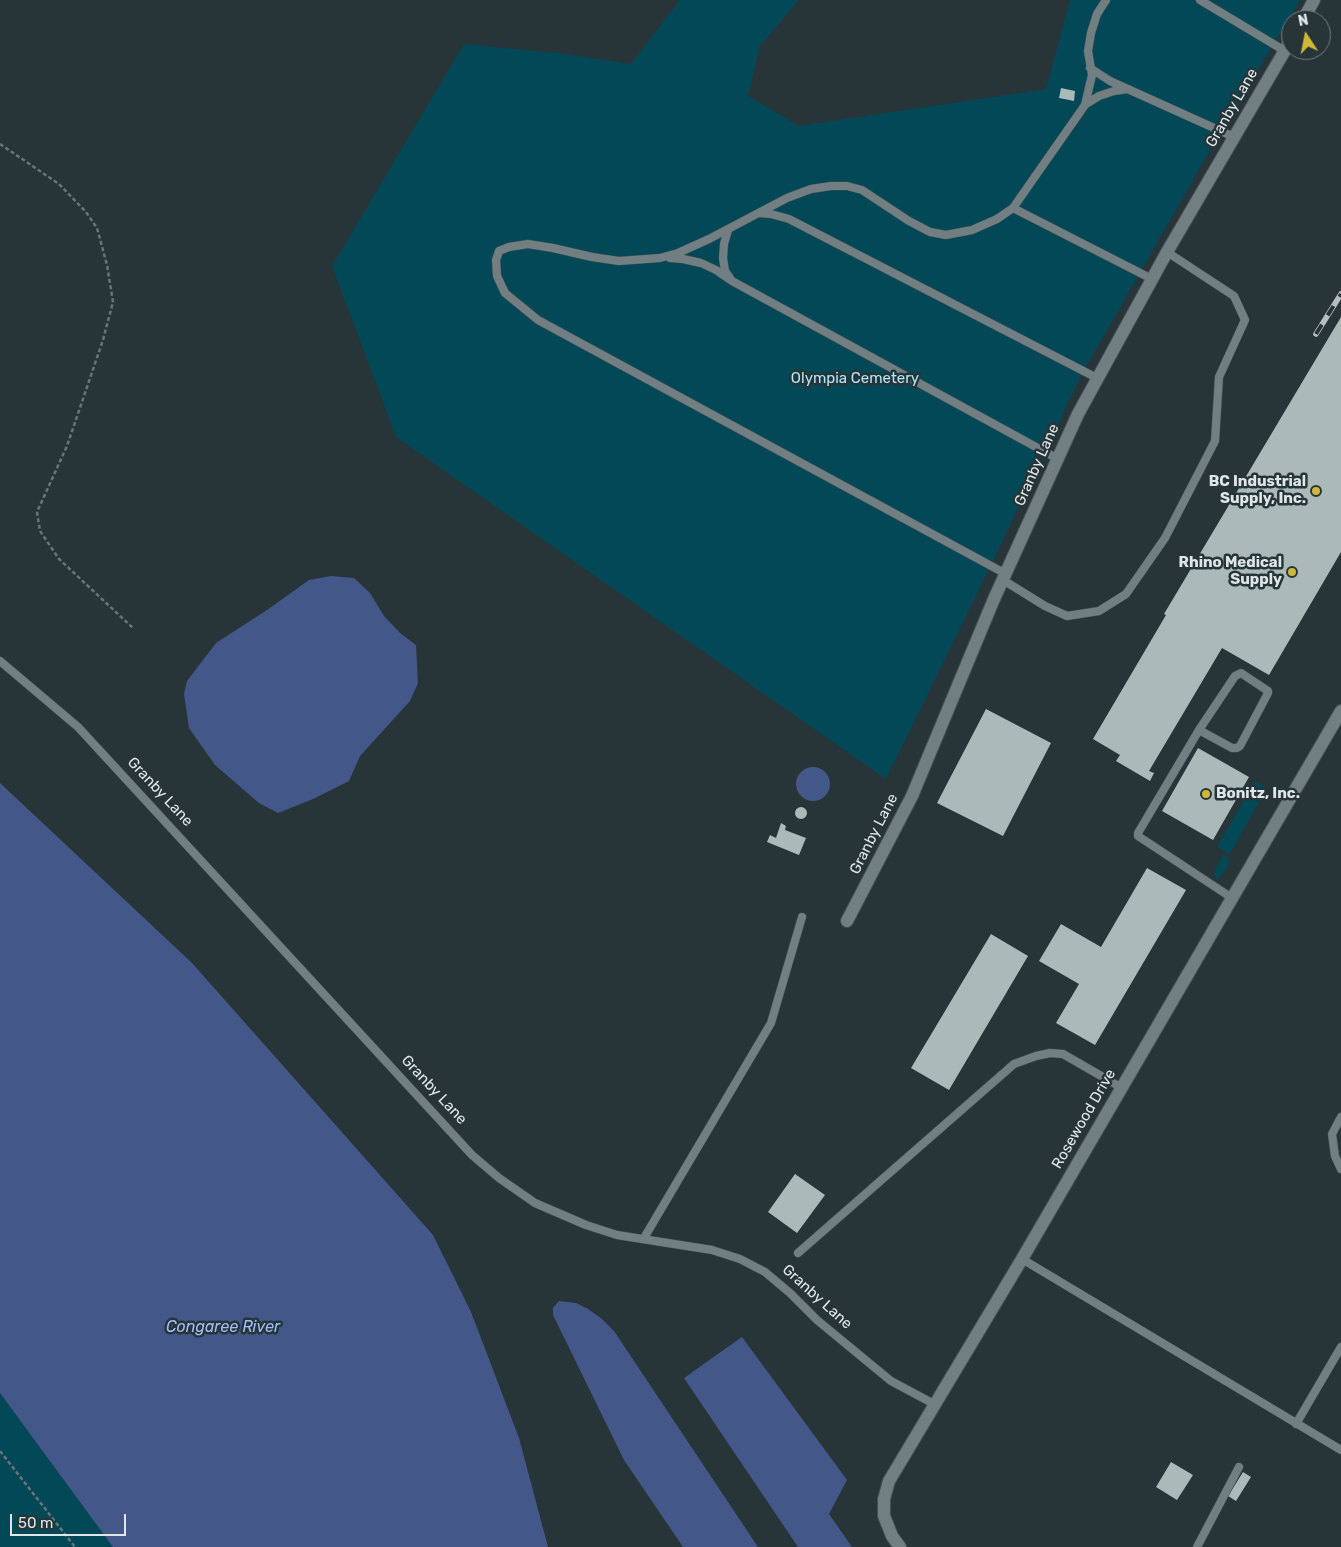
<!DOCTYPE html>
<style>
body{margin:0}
#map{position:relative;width:1341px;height:1547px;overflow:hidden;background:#283538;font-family:Rubik,sans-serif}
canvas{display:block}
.north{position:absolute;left:1281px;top:10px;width:50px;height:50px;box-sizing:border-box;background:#283538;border:1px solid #717c7f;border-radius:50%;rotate:349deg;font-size:14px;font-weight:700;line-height:20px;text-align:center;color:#dfe6e9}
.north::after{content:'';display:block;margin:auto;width:18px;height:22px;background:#ceb837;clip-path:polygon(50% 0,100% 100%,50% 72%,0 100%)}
.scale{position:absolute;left:10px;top:1514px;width:116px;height:22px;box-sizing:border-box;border:2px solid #dfe6e9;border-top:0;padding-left:6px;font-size:15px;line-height:18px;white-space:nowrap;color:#dfe6e9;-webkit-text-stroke:4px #283538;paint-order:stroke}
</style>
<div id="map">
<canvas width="1341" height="1547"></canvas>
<div class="north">N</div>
<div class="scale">50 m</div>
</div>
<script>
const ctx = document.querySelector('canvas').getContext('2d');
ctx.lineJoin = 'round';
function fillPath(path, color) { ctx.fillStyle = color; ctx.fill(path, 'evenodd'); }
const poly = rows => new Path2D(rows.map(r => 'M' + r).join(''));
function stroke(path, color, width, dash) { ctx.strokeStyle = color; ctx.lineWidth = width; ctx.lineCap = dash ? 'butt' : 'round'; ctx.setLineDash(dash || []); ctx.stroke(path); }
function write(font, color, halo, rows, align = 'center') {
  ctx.font = font + ' Rubik,sans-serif'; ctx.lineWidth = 5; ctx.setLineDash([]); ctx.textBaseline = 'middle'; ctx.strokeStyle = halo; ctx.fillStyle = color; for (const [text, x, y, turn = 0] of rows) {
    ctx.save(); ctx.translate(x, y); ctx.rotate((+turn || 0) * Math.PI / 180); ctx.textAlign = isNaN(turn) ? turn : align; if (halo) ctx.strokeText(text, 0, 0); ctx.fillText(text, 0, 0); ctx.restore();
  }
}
const green = poly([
 [680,0,799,0,760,46,748,96,799,126,1046,89,1070,0,1300,0,1220,133,1083,372,989,569,886,779,396,437,332,266,464,44,566,54,631,64],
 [1255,781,1267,788,1230,854,1217,847],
 [1223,855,1229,857,1227,860,1230,863,1218,879,1213,875],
 [0,1393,113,1547,0,1547]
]);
const water = poly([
 [331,576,354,578,370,593,384,616,400,633,416,645,418,683,410,701,360,756,349,781,313,799,278,813,259,803,215,765,189,728,184,694,187,681,216,643,267,610,309,580],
 '796 784a17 17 0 1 1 34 0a17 17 0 1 1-34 0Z',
 [0,783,192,963,433,1235,471,1312,519,1438,548,1547,113,1547,0,1393],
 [559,1301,576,1303,588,1309,602,1319,614,1331,758,1547,683,1547,624,1460,553,1315,553,1308],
 [742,1337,847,1480,829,1514,852,1547,798,1547,684,1378]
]);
const building = poly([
 [1061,88,1075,91,1074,101,1059,98],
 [1341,317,1341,552,1269,675,1222,648,1149,771,1154,773,1150,781,1116,761,1120,755,1093,739,1166,615,1164,614],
 [986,709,1051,743,1003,836,937,803],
 [1198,748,1249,777,1213,840,1162,811],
 '795 813a6 6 0 1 1 12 0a6 6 0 1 1-12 0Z',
 [781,823,786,826,785,830,806,838,799,855,767,842,770,835,776,838],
 [1147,868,1186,890,1095,1045,1056,1023,1079,984,1039,961,1061,924,1101,947],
 [991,934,1028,956,949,1090,911,1068],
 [795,1174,825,1195,797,1233,768,1212],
 [1171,1462,1193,1475,1177,1500,1156,1487],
 [1243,1472,1251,1477,1236,1501,1228,1496]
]);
const path = poly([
 [0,144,59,184,86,212,97,228,107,265,113,302,103,340,67,446,37,512,40,531,59,559,133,628],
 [0,1451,75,1547]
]);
const service = poly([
 [1200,0,1285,51],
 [1090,68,1110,81,1234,137],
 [1086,104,1099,96,1114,91,1128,89],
 [1013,208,1152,279],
 [759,213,771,214,789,219,1097,378],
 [728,230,724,244,723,258,725,271,730,278],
 [670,258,683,259,701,263,716,270,732,281,1058,459],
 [1006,574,538,320,505,293,497,276,496,260,499,251,509,247,528,244,553,248,592,257,619,261,660,258,678,253,709,239,787,198,811,189,831,186,847,186,862,190,909,221,930,232,946,235,972,230,997,219,1013,208,1085,105,1092,75,1088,51,1091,33,1097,14,1106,0],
 [1003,580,1045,606,1067,616,1099,611,1126,594,1165,538,1215,441,1219,377,1245,320,1234,296,1167,252],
 [0,661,78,727,472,1155,499,1178,535,1203,586,1225,617,1235,712,1250,740,1259,765,1272,790,1293,817,1320,891,1381,934,1404],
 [1199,730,1232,748,1237,748,1240,746,1268,693,1268,691,1241,673,1235,676,1199,730,1138,833,1138,836,1232,898],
 [1341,1117,1332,1134,1335,1156,1341,1169],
 [644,1238,771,1023,802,917],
 [798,1253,1014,1064,1036,1056,1050,1053,1063,1054,1122,1088],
 [1022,1259,1341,1450],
 [1296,1424,1341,1347],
 [1197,1547,1239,1467]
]);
const minor = poly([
 [1303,20,1314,0],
 [847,921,912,796,994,599,1078,414,1167,252,1291,40],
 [900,1547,892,1536,884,1516,884,1499,889,1481,1022,1259,1341,711]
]);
const rail = poly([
 [1316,334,1341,294]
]);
const markers = [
 [1316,491,5,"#ceb837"],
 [1292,572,5,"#ceb837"],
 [1206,794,5,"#ceb837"]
];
const streetNames = [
 ["Granby Lane",1232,108,-60],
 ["Granby Lane",1037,465,-66],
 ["Granby Lane",160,792,47],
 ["Granby Lane",874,834,-63],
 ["Granby Lane",434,1090,47],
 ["Rosewood Drive",1084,1119,-60],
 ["Granby Lane",817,1297,42]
];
const parkNames = [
 ["Olympia Cemetery",855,379]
];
const poiNames = [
 ["BC Industrial",1306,482],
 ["Supply, Inc.",1306,499],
 ["Rhino Medical",1282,563],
 ["Supply",1282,580],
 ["Bonitz, Inc.",1216,794,"left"]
];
const waterNames = [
 ["Congaree River",223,1327]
];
fillPath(green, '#024857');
fillPath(water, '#435889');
fillPath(building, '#aabab9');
stroke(service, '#475154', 9);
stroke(minor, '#475154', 14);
stroke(path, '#697477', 2.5, [4, 2.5]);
stroke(service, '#717f83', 8);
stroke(minor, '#717f83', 12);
stroke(rail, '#b6bec1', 5.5);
stroke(rail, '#283538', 4, [11]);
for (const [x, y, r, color] of markers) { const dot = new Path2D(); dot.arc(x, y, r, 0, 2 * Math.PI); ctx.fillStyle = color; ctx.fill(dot); stroke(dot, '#283538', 2); }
write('15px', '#dfe6e9', '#283538', streetNames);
write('15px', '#aae9fc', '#283538', parkNames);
write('bold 15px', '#dfe6e9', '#283538', poiNames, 'right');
write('italic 16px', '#a2bdfa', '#283538', waterNames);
</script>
